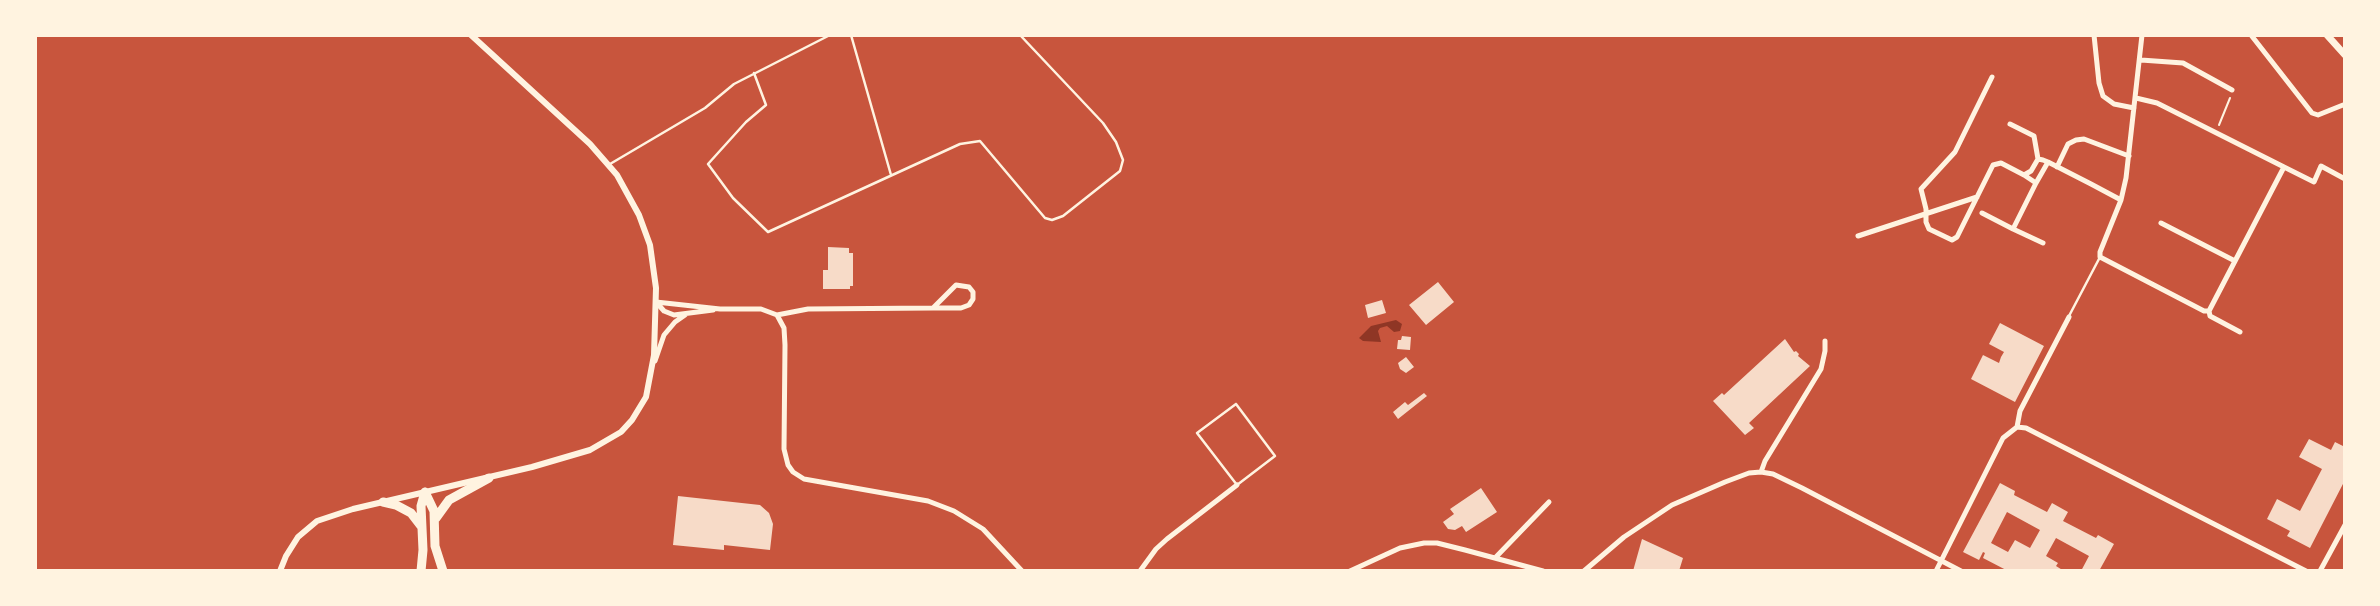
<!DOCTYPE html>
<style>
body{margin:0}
#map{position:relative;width:2380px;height:606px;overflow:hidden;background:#c8553d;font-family:"Playfair Display",serif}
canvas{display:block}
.frame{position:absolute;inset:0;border:37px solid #fff3e0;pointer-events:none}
</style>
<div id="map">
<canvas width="2380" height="606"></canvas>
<div class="frame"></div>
</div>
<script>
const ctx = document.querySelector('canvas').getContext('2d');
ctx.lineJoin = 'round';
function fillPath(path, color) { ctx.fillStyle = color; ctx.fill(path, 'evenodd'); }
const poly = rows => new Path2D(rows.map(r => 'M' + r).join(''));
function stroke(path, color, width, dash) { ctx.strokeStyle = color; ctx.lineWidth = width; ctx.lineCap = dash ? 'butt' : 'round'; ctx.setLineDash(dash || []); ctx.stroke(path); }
const water = poly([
 [1396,320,1402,324,1400,331,1394,332,1387,326,1380,328,1378,331,1381,342,1363,341,1359,338,1371,326]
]);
const building = poly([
 [828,247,849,248,849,253,853,253,853,286,850,286,850,289,823,289,823,270,828,270],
 [1438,282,1454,302,1426,325,1409,305],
 [1382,300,1386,313,1368,318,1365,305],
 [2000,323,2044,346,2015,402,1971,379,1983,355,1999,363,2001,357,2004,352,1989,344],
 [1402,336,1411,337,1410,350,1397,349,1398,340,1401,340],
 [1785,339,1794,352,1796,351,1799,354,1798,356,1810,366,1749,423,1754,428,1745,435,1713,401,1722,393,1724,395],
 [1406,357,1414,367,1406,373,1400,369,1398,363],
 [1424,393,1427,396,1398,419,1393,412,1405,402,1408,405],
 [2309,439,2331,450,2335,442,2345,447,2345,480,2310,548,2287,536,2290,531,2267,519,2277,499,2300,511,2322,469,2299,457],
 [2000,483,2015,491,2014,495,2047,512,2052,503,2068,512,2063,521,2096,538,2098,535,2114,544,2099,571,2081,571,2089,556,2056,538,2046,556,2058,563,2056,566,2064,571,2016,571,2014,569,2008,571,1983,558,1985,553,1983,552,1979,560,1963,552],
 [2007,512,2040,530,2030,548,2015,540,2008,552,1991,543],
 [1481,488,1497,512,1466,532,1462,526,1455,530,1448,529,1443,522,1454,514,1450,509],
 [678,496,760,505,769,513,773,524,770,550,724,545,724,550,673,545],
 [1642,539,1683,558,1679,571,1633,571]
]);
const path = poly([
 [2219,125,2230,98]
]);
const service = poly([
 [851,35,891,175],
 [754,73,766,105,746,122,708,164,733,198,768,232,960,144,980,141,1045,218,1052,220,1063,216,1120,171,1123,160,1116,142,1103,123,1020,35],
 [610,164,705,108,734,84,830,35],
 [2069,316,2100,257],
 [1236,404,1275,456,1237,485,1197,433,1236,404]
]);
const minor = poly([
 [2094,35,2099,83,2103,96,2114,104,2134,108],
 [2251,35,2312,113,2318,115,2343,105],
 [2141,60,2183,63,2232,90],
 [1992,77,1955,152,1921,189,1926,209,1926,222,1929,229,1952,240,1957,237,1993,165,2001,163,2024,175],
 [2136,98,2157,103,2284,167,2209,311,2204,311,2100,257,2100,252,2121,200,2126,178,2142,35],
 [2010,124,2034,136,2038,159],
 [2048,162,2036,183,2024,175,2031,171,2038,159,2043,160,2048,162,2091,184,2121,200],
 [2057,167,2068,144,2076,140,2084,139,2129,156],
 [2284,167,2314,182,2321,166,2345,179],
 [1982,213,2013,229,2036,183],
 [2161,223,2235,261],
 [2013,229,2043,243],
 [1858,236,1977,197],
 [656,302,720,309,761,309,777,315,784,328,785,345,784,449,788,465,793,472,804,479,928,501,954,511,983,529,1022,571],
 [656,302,664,311,674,315,713,310],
 [2209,311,2210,316,2240,332],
 [777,315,808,309,933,308,956,285,969,287,973,292,973,299,969,305,961,308,933,308],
 [655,361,664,335,675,322,685,315],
 [2017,427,2020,411,2069,317],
 [1761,472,1765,461,1821,369,1825,351,1825,341],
 [1495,558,1549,502],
 [1140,571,1156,549,1167,539,1237,485],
 [1350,571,1400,548,1424,543,1437,543,1465,550,1543,571],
 [1584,571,1624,537,1672,505,1725,482,1749,473,1761,472,1773,474,1802,488,1961,571],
 [1936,571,2003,438,2017,427,2026,428,2306,571],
 [2320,571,2345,525]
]);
const tertiary = poly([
 [280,571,286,556,298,537,317,521,353,509,532,467,590,450,621,432,632,420,646,397,654,355,656,288,650,245,639,215,617,175,590,144,471,35]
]);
const secondary = poly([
 [2327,35,2345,55]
]);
const motorway = poly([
 [425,492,434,511,435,546,443,571],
 [383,502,396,505,411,513,421,526],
 [436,518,449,500,489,478],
 [421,571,423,550,421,506,425,492]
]);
fillPath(water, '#8f3625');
fillPath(building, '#f7dbc8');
stroke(path, '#fff3e0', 2);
stroke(service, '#fff3e0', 2.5);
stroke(minor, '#fff3e0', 5);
stroke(tertiary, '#fff3e0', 6);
stroke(secondary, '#fff3e0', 7);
stroke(motorway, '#fff3e0', 9);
</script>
